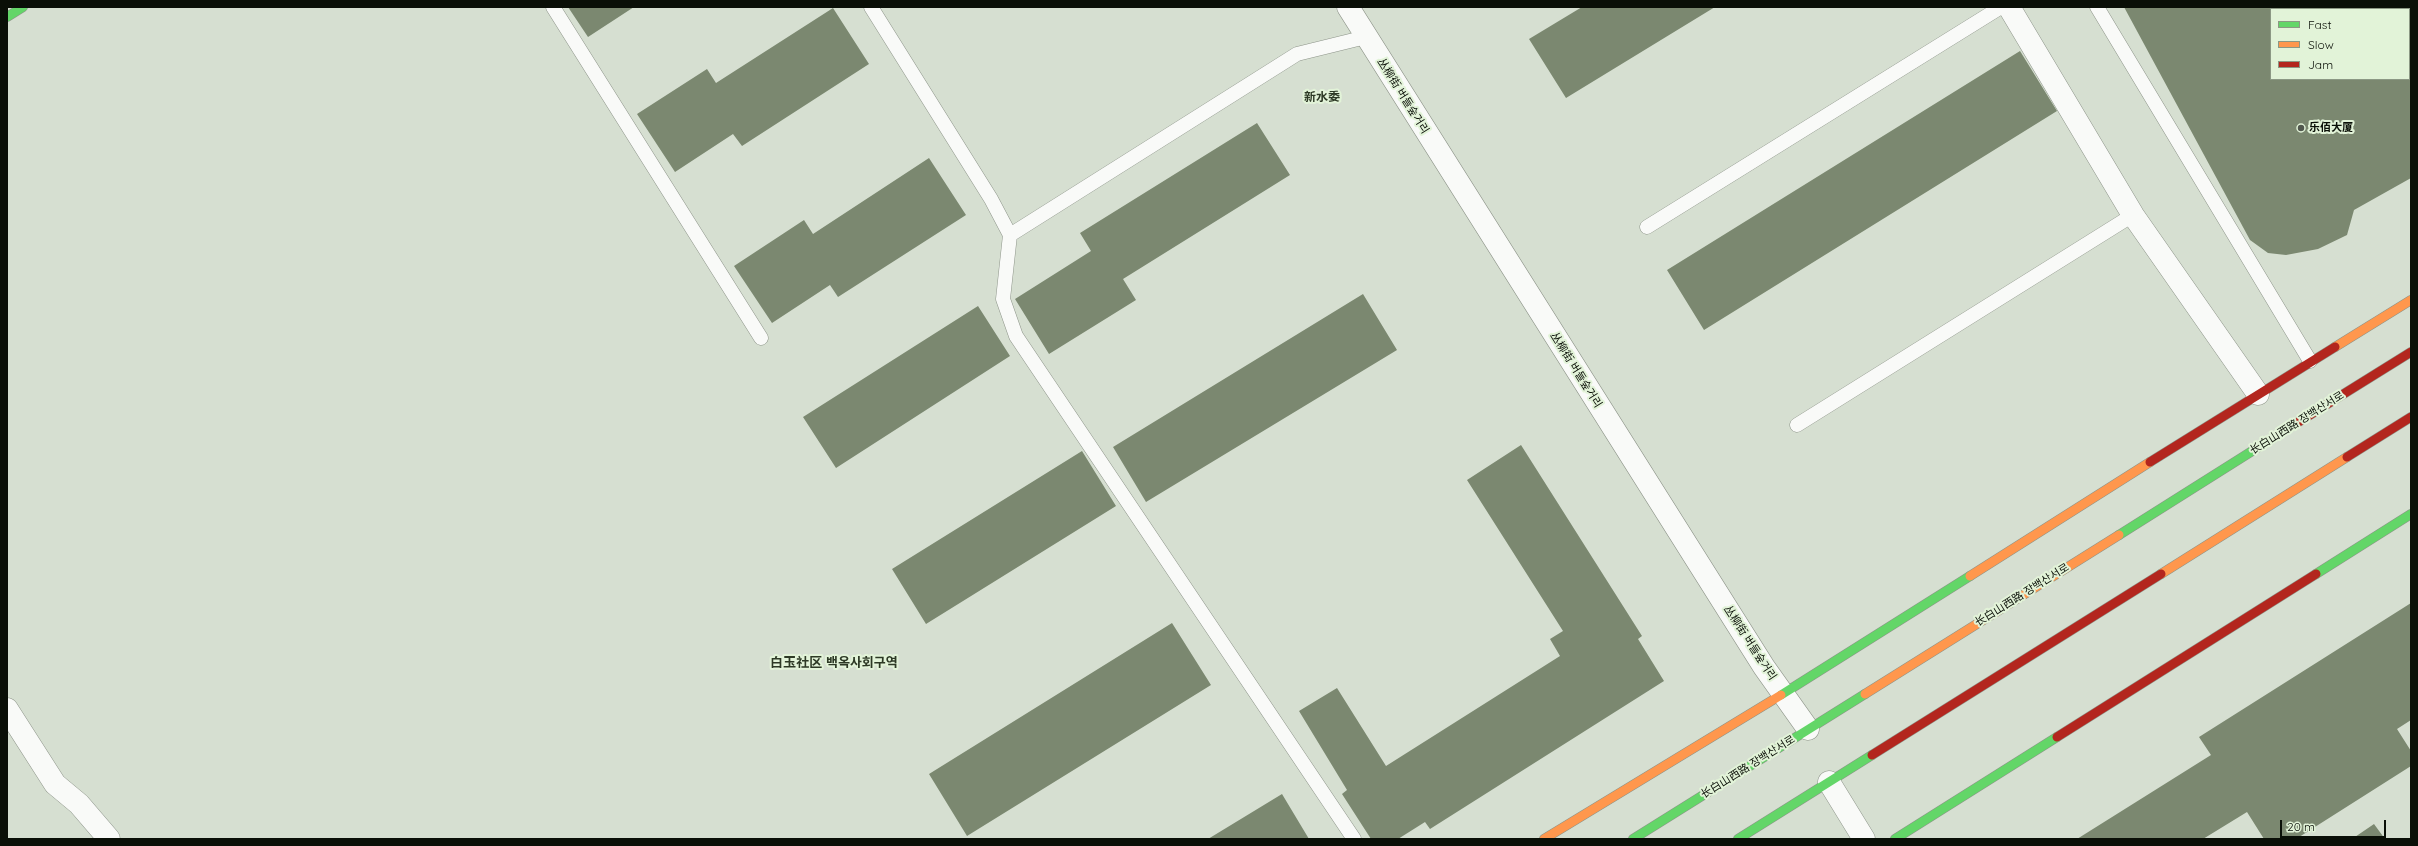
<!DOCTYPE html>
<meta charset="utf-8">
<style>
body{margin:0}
#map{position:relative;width:2418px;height:846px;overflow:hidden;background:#d6dfd1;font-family:Quicksand,sans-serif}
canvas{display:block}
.frame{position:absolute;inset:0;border:8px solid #0a0f07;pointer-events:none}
.legend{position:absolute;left:2270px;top:8px;width:140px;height:72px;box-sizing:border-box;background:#e2f3d8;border:1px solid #8c9884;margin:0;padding:5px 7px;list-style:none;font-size:12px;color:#0a0f07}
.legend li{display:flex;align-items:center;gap:8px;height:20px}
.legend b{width:20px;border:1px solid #8c9884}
.scale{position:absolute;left:2280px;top:820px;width:106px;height:18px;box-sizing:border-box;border:2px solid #0a0f07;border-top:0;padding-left:5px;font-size:12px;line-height:14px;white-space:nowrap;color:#0a0f07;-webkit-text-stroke:3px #e2f3d8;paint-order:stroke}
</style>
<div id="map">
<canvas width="2418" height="846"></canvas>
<div class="frame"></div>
<ul class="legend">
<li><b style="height:5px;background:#63d668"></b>Fast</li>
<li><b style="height:5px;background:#ff974d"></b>Slow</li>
<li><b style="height:5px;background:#b3261e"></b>Jam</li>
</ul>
<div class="scale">20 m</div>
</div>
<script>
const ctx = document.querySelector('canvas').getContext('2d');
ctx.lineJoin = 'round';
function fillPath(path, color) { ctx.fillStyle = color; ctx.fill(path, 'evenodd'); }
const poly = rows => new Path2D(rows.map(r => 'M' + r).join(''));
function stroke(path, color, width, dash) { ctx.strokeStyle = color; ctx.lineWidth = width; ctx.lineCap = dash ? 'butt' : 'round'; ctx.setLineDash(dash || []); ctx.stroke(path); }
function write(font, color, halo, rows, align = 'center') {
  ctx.font = font + ' Quicksand,"Noto Sans SC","Noto Sans KR",sans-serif'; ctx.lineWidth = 4; ctx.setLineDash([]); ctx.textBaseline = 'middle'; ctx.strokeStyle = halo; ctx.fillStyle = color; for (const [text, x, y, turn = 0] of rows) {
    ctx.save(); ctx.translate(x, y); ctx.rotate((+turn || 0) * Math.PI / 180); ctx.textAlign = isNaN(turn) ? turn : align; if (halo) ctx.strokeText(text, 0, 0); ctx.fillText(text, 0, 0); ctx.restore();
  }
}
const building = poly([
 [568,7,634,7,588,37],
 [1582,7,1715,7,1566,98,1529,39],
 [2124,7,2411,7,2411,178,2354,210,2347,235,2318,249,2286,255,2268,253,2250,240],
 [2271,9,2409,9,2409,79,2271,79],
 [833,8,869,64,742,146,733,134,675,172,637,114,707,69,716,83],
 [2020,51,2057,111,1704,330,1667,270],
 [1257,123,1290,175,1123,279,1136,300,1049,354,1015,299,1091,251,1080,233],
 [929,158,966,215,838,297,830,285,772,323,734,266,804,220,813,234],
 [1363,294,1397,350,1146,502,1113,447],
 [978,306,1010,356,836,468,803,417],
 [1521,445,1642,636,1638,639,1664,681,1430,829,1425,822,1398,839,1371,839,1342,794,1347,790,1299,711,1337,688,1386,766,1560,656,1550,639,1563,631,1467,480],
 [1082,451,1116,506,926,624,892,569],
 [2411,603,2411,720,2397,729,2411,751,2411,766,2296,839,2264,839,2247,812,2203,839,2077,839,2211,755,2199,737],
 [1172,623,1211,685,967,836,929,774],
 [1282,794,1309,839,1208,839],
 [2374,824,2385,839,2352,839]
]);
const lane = poly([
 [553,7,761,338],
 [871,7,991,199,1010,235,1003,299,1016,336,1354,839],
 [2097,7,2310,361],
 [1647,227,2001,7],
 [1010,235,1297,54,1366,37],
 [1797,425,2133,215]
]);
const street = poly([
 [1348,7,1764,667,1808,729],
 [2009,7,2133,215,2258,394],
 [7,709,55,784,79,804,109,839],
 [1829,782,1864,839]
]);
const fast = poly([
 [7,17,23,7],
 [2119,535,2276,436],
 [2316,574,2411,514],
 [1781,695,1970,576],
 [1633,839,1865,694],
 [1738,839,1872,755],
 [1895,839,2057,737]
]);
const slow = poly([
 [2335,347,2411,300],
 [2161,574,2347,457],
 [1970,576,2150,462],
 [1865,694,2119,535],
 [1544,839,1781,695]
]);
const jam = poly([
 [2276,436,2411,352],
 [2347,457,2411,417],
 [2150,462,2335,347],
 [2057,737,2316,574],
 [1872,755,2161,574]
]);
const markers = [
 [2301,128,4,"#51584e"]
];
const streetNames = [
 ["丛柳街 버들숲거리",1403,96,58],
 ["丛柳街 버들숲거리",1576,370,58],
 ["长白山西路 장백산서로",2297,423,-32],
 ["长白山西路 장백산서로",2022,595,-32],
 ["丛柳街 버들숲거리",1750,643,57],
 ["长白山西路 장백산서로",1748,767,-32]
];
const poiNames = [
 ["乐佰大厦",2309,128]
];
const neighbourhoodNames = [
 ["新水委",1322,97]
];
const quarterNames = [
 ["白玉社区 백옥사회구역",834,663]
];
fillPath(building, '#7b8870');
stroke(lane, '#8d9489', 15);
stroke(street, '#8d9489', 23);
stroke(fast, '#8d9489', 10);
stroke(slow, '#8d9489', 10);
stroke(jam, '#8d9489', 10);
stroke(lane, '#f9faf8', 14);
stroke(street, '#f9faf8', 22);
stroke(fast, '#63d668', 9);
stroke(slow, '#ff974d', 9);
stroke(jam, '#b3261e', 9);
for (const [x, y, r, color] of markers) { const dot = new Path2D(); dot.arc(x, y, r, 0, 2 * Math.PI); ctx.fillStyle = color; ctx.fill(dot); stroke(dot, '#e2f3d8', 1.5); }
write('11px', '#0a0f07', '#e2f3d8', streetNames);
write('bold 11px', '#0a0f07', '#e2f3d8', poiNames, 'left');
write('bold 12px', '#2d3925', '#e2f3d8', neighbourhoodNames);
write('bold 13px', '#2d3925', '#e2f3d8', quarterNames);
</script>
